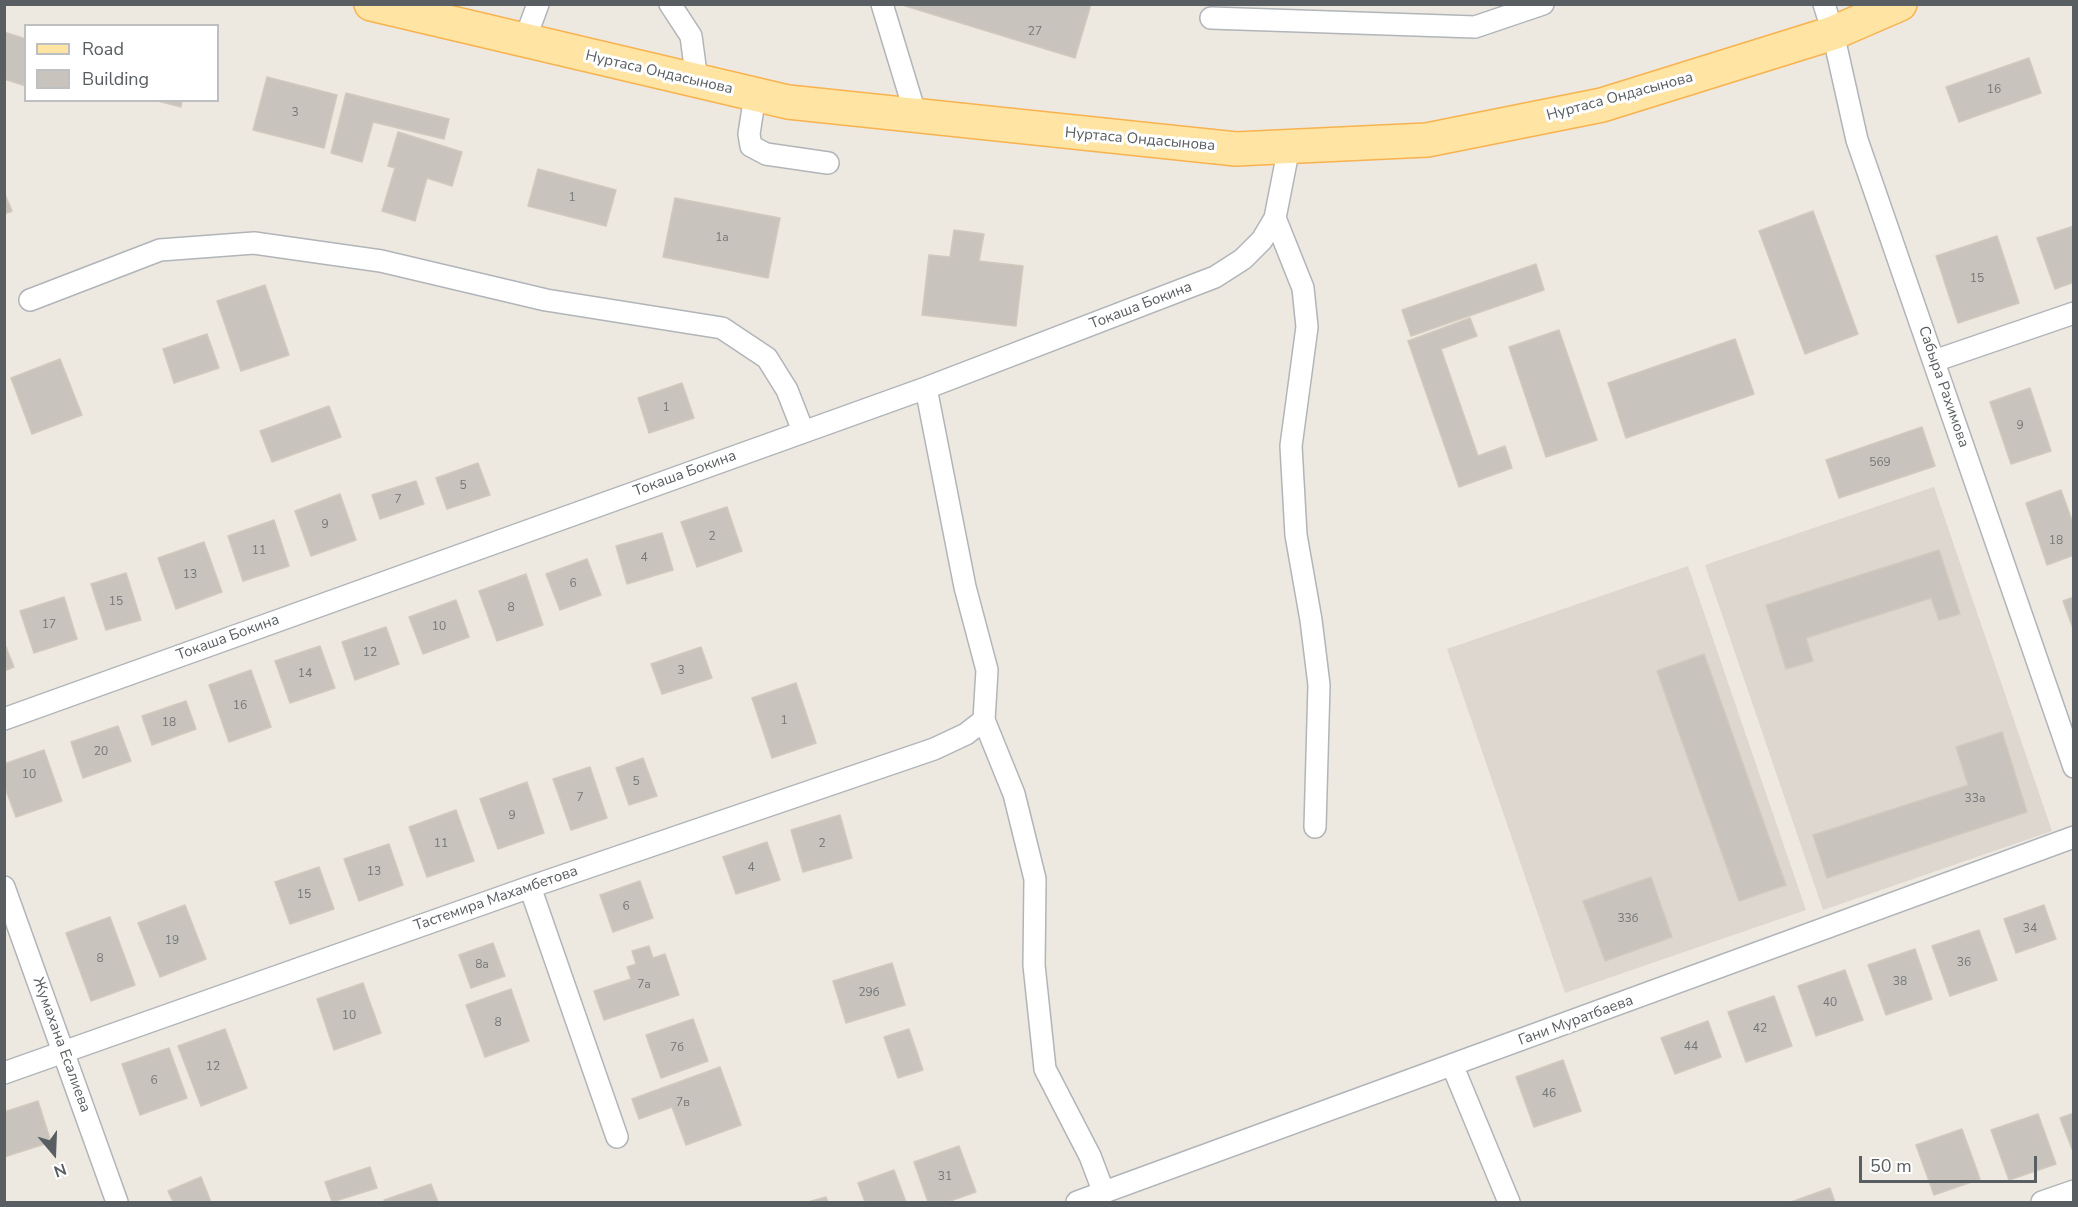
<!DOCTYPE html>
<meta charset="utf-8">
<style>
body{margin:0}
#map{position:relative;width:2078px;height:1207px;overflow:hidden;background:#ede8e0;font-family:"Nunito Sans",sans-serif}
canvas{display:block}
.frame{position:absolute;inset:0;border:6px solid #595e62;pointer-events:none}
.legend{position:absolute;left:24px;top:24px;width:195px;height:78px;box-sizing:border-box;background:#fff;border:2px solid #bdbfc0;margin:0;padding:8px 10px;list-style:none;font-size:18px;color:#595e62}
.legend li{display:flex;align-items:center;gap:12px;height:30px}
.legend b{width:30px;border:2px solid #bdbfc0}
.north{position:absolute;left:24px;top:1123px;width:60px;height:60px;-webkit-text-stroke:4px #fff;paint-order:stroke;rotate:161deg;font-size:16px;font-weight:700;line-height:24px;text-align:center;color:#595e62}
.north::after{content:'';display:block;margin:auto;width:21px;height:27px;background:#595e62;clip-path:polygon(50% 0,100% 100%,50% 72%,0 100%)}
.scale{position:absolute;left:1859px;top:1156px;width:178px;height:27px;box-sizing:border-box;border:3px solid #595e62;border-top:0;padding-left:8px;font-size:18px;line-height:21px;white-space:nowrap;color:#595e62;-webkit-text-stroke:4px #fff;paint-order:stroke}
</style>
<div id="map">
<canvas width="2078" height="1207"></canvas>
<div class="frame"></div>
<ul class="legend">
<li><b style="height:8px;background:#ffe4a3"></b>Road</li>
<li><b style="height:16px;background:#c8c3bd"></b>Building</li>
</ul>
<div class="north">N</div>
<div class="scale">50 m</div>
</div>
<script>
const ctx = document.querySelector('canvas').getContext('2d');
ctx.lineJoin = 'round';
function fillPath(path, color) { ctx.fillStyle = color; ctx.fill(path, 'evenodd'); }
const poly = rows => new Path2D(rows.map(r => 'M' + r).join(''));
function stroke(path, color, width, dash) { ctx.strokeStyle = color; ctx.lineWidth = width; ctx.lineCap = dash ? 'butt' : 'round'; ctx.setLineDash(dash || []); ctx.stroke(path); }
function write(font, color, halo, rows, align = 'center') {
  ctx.font = font + ' "Nunito Sans",sans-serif'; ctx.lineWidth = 6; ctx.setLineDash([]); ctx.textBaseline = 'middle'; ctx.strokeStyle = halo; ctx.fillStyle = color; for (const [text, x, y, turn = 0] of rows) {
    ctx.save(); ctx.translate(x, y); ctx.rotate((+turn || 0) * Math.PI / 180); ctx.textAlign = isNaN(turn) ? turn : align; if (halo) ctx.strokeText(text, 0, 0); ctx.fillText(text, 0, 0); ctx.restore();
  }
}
const education = poly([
 [1934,487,2052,831,1823,910,1705,565],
 [1688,566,1806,910,1565,993,1447,649]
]);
const building = poly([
 [899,4,1091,4,1075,58,899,4],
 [4,32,26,39,26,86,4,79,4,32],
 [2029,58,2041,93,1959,122,1946,87,2029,58],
 [267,77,337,95,324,148,253,130,267,77],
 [346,93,449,119,444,139,373,122,362,162,331,153,346,93],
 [154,100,182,100,181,107,154,100],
 [398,132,462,152,452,186,427,178,415,221,382,211,395,168,388,166,398,132],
 [538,169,616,190,606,226,528,206,538,169],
 [4,192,12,211,4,214,4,192],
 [675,198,780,218,768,278,663,257,675,198],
 [1813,211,1858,334,1805,354,1759,231,1813,211],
 [2074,226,2074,282,2055,289,2037,238,2074,226],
 [954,230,984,234,979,261,1023,266,1016,326,922,315,929,255,950,257,954,230],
 [1997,236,2019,303,1958,323,1936,256,1997,236],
 [1536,264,1544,290,1411,336,1402,310,1536,264],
 [265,285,289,355,241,371,217,301,265,285],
 [1470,318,1477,336,1441,349,1478,456,1505,446,1512,468,1459,487,1408,341,1470,318],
 [1559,330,1597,440,1546,457,1509,347,1559,330],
 [207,334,219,368,174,383,163,349,207,334],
 [1735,339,1754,394,1626,438,1608,383,1735,339],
 [60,359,82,415,32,434,11,378,60,359],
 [682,383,694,418,649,433,638,398,682,383],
 [2030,388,2051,451,2011,464,1990,402,2030,388],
 [329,406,341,437,272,462,260,431,329,406],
 [1922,427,1935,466,1839,498,1826,460,1922,427],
 [478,463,490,495,447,509,436,478,478,463],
 [416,481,424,504,380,519,372,495,416,481],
 [2061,490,2074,526,2074,555,2047,565,2026,503,2061,490],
 [340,494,356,540,311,556,295,511,340,494],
 [727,507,742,551,697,567,681,522,727,507],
 [274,520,289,566,243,581,228,536,274,520],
 [662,533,673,570,627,584,616,546,662,533],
 [204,542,222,592,176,609,158,558,204,542],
 [1939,550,1960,614,1939,620,1931,598,1806,638,1813,661,1786,669,1766,605,1939,550],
 [587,559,601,595,560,610,546,574,587,559],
 [126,573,141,620,106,630,91,584,126,573],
 [526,574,543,625,497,641,479,591,526,574],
 [64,597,77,639,34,653,20,611,64,597],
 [2074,597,2074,631,2063,601,2074,597],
 [456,600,469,637,423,654,409,617,456,600],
 [386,627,399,664,355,680,342,642,386,627],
 [4,642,14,667,4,671,4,642],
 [320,646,335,688,290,703,275,661,320,646],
 [701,647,712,678,662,694,651,664,701,647],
 [1704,654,1786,885,1739,901,1657,671,1704,654],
 [251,670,271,727,229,742,209,685,251,670],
 [796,683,816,743,772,758,752,698,796,683],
 [186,701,196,729,152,745,142,716,186,701],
 [118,726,131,761,83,778,71,742,118,726],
 [2002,732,2027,812,1827,878,1813,835,1968,785,1956,747,2002,732],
 [44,750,62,801,16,817,4,785,4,764,44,750],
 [643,758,657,796,629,805,616,768,643,758],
 [590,767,607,818,571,830,553,779,590,767],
 [527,782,544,833,498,849,480,799,527,782],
 [456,810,474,861,427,877,409,827,456,810],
 [840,815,852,858,803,872,791,830,840,815],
 [767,842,780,880,736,894,723,857,767,842],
 [389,844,403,885,359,901,344,859,389,844],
 [319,867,334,909,290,924,275,882,319,867],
 [1651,877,1672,937,1605,961,1583,901,1651,877],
 [640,881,653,918,613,932,600,895,640,881],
 [185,905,206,959,160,977,138,923,185,905],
 [2044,905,2056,939,2016,953,2004,919,2044,905],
 [110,917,135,985,91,1001,66,933,110,917],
 [1979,930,1997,980,1950,996,1932,946,1979,930],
 [493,943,505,976,471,988,459,955,493,943],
 [649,946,653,958,665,954,679,995,604,1020,594,991,631,979,627,967,636,964,632,951,649,946],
 [1915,949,1932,999,1886,1015,1868,965,1915,949],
 [892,963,905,1005,846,1023,833,981,892,963],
 [1845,970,1863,1020,1816,1036,1798,986,1845,970],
 [363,983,381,1033,334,1050,317,999,363,983],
 [511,989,529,1041,485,1057,466,1005,511,989],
 [1774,996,1792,1046,1746,1062,1728,1012,1774,996],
 [693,1019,708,1061,661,1078,646,1035,693,1019],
 [1708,1021,1721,1057,1675,1074,1661,1038,1708,1021],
 [225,1029,247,1088,201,1106,178,1046,225,1029],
 [909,1029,923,1070,898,1078,884,1037,909,1029],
 [169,1048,187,1098,140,1115,122,1064,169,1048],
 [1563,1060,1581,1111,1534,1127,1516,1077,1563,1060],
 [720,1067,741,1125,686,1145,672,1107,639,1119,632,1099,720,1067],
 [38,1101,51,1142,4,1157,4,1112,38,1101],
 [2074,1113,2074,1154,2060,1118,2074,1113],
 [2038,1114,2056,1164,2009,1180,1991,1130,2038,1114],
 [1962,1129,1980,1179,1934,1195,1916,1145,1962,1129],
 [959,1146,976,1192,947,1202,928,1202,914,1162,959,1146],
 [370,1167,377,1188,332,1202,325,1182,370,1167],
 [894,1170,906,1202,865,1202,858,1183,894,1170],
 [201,1177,211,1202,173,1202,168,1191,201,1177],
 [431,1184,438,1202,385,1202,384,1200,431,1184],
 [1830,1188,1835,1202,1791,1202,1830,1188],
 [826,1197,828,1202,808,1202,826,1197]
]);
const street = poly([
 [670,4,691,36,697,81],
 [882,4,916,116],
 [1824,4,1833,33,1857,140,2074,767],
 [1211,18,1475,27,1543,4],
 [524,42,538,4],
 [755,95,749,134,751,146,766,154,828,163],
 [1275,218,1303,288,1307,327,1291,446,1296,535,1311,620,1319,685,1315,827],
 [30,300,160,250,254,243,381,261,546,300,722,328,767,358,787,390,803,431],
 [1934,361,2074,313],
 [926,388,965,587,987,670,984,720,1014,794,1035,879,1034,965,1045,1069,1090,1156,1104,1193],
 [4,719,926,388,1215,277,1243,259,1262,240,1275,218,1289,147],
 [4,887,117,1202],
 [530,887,617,1137],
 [1453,1067,1509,1202],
 [4,1073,530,887,934,749,966,734,984,720],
 [1077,1202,2074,837],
 [2042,1202,2074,1191]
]);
const primary = poly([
 [371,4,788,102,1236,149,1427,140,1602,105,1833,33,1900,4]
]);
const numberNames = [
 ["27",1035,32],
 ["16",1994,90],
 ["3",295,113],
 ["1",572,198],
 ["1а",722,238],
 ["15",1977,279],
 ["1",666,408],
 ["9",2020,426],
 ["569",1880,463],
 ["5",463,486],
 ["7",398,500],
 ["9",325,525],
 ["2",712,537],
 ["18",2056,541],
 ["11",259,551],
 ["4",644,558],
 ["13",190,575],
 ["6",573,584],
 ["15",116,602],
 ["8",511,608],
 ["17",49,625],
 ["10",439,627],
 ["12",370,653],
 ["3",681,671],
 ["14",305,674],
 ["16",240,706],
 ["1",784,721],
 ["18",169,723],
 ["20",101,752],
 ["10",29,775],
 ["5",636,782],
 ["7",580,798],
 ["33а",1975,799],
 ["9",512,816],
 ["11",441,844],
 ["2",822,844],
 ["4",751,868],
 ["13",374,872],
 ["15",304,895],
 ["6",626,907],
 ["33б",1628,919],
 ["34",2030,929],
 ["19",172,941],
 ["8",100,959],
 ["36",1964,963],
 ["8а",482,965],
 ["38",1900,982],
 ["7а",644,985],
 ["29б",869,993],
 ["40",1830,1003],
 ["10",349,1016],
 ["8",498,1023],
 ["42",1760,1029],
 ["44",1691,1047],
 ["7б",677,1048],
 ["12",213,1067],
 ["6",154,1081],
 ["46",1549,1094],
 ["7в",683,1103],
 ["31",945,1177]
];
const streetNames = [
 ["Нуртаса Ондасынова",659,73,13],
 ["Нуртаса Ондасынова",1620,97,-15],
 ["Нуртаса Ондасынова",1140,140,5],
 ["Токаша Бокина",1141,306,-21],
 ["Сабыра Рахимова",1943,387,71],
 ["Токаша Бокина",685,474,-20],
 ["Токаша Бокина",228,638,-20],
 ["Тастемира Махамбетова",496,899,-19],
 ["Гани Муратбаева",1576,1021,-20],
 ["Жумахана Есалиева",61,1045,70]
];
fillPath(education, '#ddd7cf');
fillPath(building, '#c8c3bd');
stroke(building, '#d2c9be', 1.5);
stroke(street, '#b1b5b9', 24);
stroke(primary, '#f8b24e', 36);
stroke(street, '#fff', 21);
stroke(primary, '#ffe4a3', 33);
write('12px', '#757779', null, numberNames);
write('15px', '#595e62', '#fff', streetNames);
</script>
